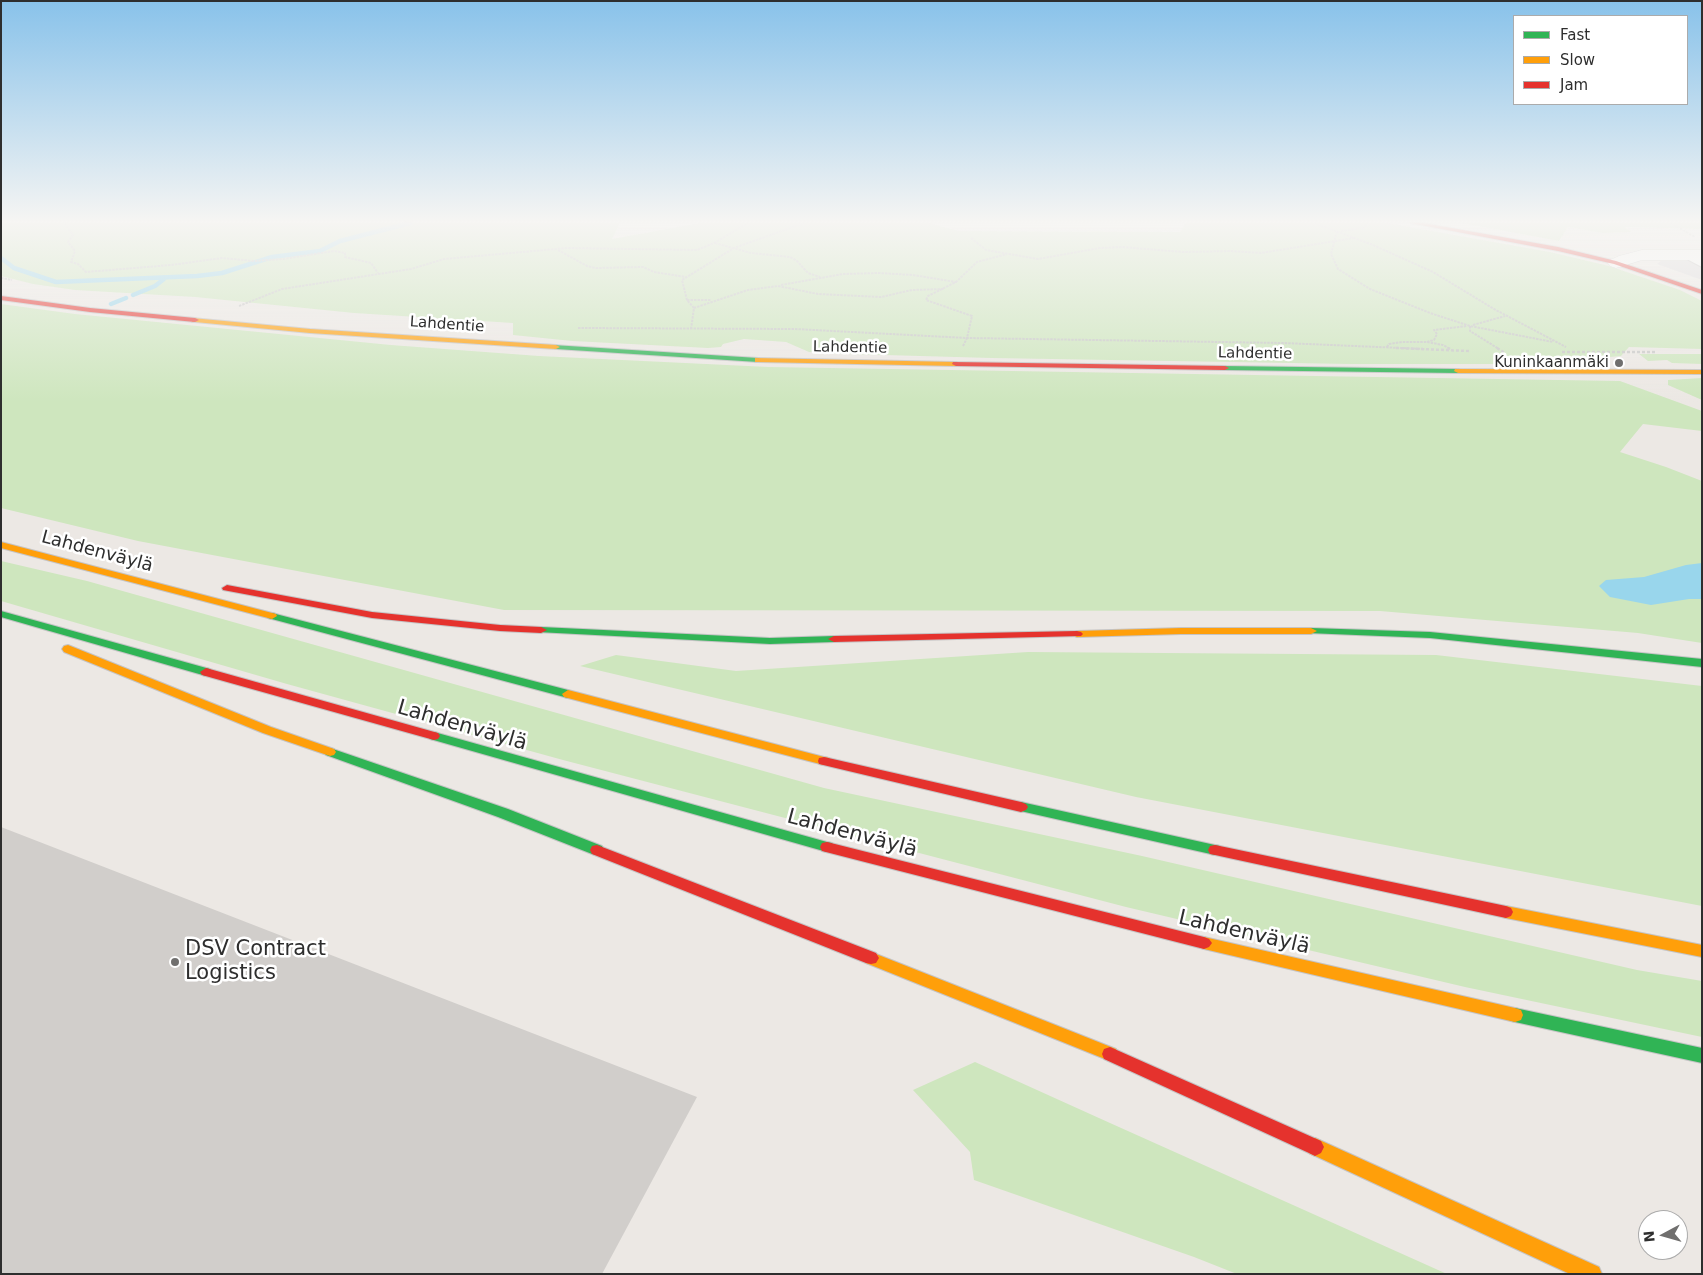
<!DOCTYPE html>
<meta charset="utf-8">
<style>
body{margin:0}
#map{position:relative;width:1703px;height:1275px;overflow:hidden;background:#ece8e4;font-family:"DejaVu Sans",sans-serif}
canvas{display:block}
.frame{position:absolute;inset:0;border:2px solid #2e2e2e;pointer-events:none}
.legend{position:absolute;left:1513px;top:15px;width:175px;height:90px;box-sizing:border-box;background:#fff;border:1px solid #ababab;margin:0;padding:6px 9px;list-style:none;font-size:15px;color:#2e2e2e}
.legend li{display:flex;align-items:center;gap:10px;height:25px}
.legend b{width:25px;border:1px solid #ababab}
.north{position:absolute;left:1638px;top:1210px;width:50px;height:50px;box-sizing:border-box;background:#fff;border:1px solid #ababab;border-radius:50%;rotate:264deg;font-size:14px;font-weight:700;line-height:20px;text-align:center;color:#2e2e2e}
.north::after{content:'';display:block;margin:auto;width:18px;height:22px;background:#706f6e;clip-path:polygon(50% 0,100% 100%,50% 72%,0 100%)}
</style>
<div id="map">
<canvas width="1703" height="1275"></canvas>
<div class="frame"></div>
<ul class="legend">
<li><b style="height:6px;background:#30b455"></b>Fast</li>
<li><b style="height:6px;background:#ff9f0a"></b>Slow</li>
<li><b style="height:6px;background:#e5322d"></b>Jam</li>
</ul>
<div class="north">N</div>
</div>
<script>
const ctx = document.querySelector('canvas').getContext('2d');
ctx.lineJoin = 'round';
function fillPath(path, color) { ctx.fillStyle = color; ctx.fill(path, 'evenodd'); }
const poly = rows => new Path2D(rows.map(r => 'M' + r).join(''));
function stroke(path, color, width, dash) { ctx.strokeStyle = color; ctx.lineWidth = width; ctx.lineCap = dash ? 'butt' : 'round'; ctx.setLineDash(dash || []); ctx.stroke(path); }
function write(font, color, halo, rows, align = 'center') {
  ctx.font = font + ' "DejaVu Sans",sans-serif'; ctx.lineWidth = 5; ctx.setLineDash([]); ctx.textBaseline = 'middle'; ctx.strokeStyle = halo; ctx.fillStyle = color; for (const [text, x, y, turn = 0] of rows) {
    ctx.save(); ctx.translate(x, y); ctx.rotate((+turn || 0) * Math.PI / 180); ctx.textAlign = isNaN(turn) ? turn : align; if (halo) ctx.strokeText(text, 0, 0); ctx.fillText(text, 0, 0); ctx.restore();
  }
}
const industrial = poly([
 [1661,261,1702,261,1702,280,1657,264]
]);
const green = poly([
 [1,223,620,223,612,239,699,223,929,223,959,231,1180,232,1186,223,1387,223,1550,252,1609,266,1680,290,1702,301,1702,349,1629,347,1621,356,1528,364,1350,364,991,358,849,354,809,352,786,342,744,339,723,344,721,347,708,348,572,341,513,335,513,323,354,313,195,297,75,290,33,284,1,276],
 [1462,223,1702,223,1702,229,1625,227,1631,232,1603,233,1568,227,1559,241],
 [1,304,75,314,391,345,539,356,769,367,1620,381,1702,411,1702,431,1643,424,1620,452,1666,467,1702,481,1702,643,1638,633,1380,611,504,610,138,541,1,508],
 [1639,354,1702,354,1702,364,1672,363,1667,360,1648,361],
 [1702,378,1702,400,1668,385,1668,380],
 [1,561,87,581,824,788,1142,856,1637,970,1702,981,1702,1037,1465,987,1126,907,563,760,287,684,1,601],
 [1028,652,1436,655,1702,686,1702,906,1136,797,580,666,616,655,736,671],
 [975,1062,1110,1123,1447,1274,1237,1274,1194,1257,974,1180,970,1152,913,1090]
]);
const water = poly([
 [1702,563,1702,599,1689,599,1651,605,1610,597,1599,586,1606,580,1644,577,1686,565]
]);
const stream = poly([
 [1,258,14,268,56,282,197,276,222,273,272,257,320,251,340,241,410,223],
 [133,295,155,286,164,279],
 [111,304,126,298]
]);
const building = poly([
 [1,827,697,1097,602,1274,1,1274]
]);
const pathFar1 = poly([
 [65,223,73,235,68,242,75,251,71,262,78,264,86,272,171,265,222,258,254,261,283,259,334,251,345,253,345,257,371,263,378,273],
 [1314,223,1373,245,1433,272,1494,309,1566,347],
 [1671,223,1695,237],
 [1337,231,1331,254,1338,269,1370,289,1430,313,1470,326,1553,342],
 [1341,231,1363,228,1368,223],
 [971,238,986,250,1038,259,1100,248,1122,247,1183,252,1231,251,1261,253,1354,238],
 [715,243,751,253,790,257,797,261,808,273,820,277],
 [558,250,587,266,596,268,643,267,654,272,686,277],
 [1,278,12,280],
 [781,285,843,274,879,273,913,275,956,282],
 [687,300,711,300],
 [239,306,282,289,411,269,444,259,567,248,697,250,714,243,748,223],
 [694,308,687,300,682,280,734,248,804,223],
 [1473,325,1505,316],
 [1470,326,1470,331,1499,349],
 [578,328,795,329,967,338,1284,343,1425,349],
 [691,329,694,308,748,290,778,286,818,294,881,297,912,290,944,289],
 [1427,342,1434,340,1437,334,1434,330,1467,326],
 [963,346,967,338,972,316,926,300,928,296,956,282,977,262,1007,254],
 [1387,347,1389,344,1402,342,1427,342,1443,345,1450,349]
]);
const path = poly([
 [1396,348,1469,351],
 [1448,348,1450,349],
 [1497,348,1505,353],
 [1562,352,1656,352]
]);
const lane = poly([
 [1686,252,1702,260,1702,267,1683,257,1682,255,1686,252]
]);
const street = poly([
 [1642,250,1702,250,1702,260,1642,260,1616,268,1610,266,1608,263,1610,260,1619,256,1642,250]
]);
const fast = poly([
 [553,345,758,358,762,360,758,362,556,349,552,347,553,345],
 [1222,366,1458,369,1462,371,1458,373,1225,370,1221,368,1222,366],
 [1,611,210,669,212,672,206,676,1,617,1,611],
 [272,613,568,690,574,694,568,698,268,618,267,616,268,614,272,613],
 [541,627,770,638,834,636,840,639,834,642,770,644,537,632,535,630,541,627],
 [1311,628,1430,632,1702,659,1702,667,1430,638,1307,633,1305,631,1307,629,1311,628],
 [434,732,827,842,832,843,834,847,832,851,827,852,430,739,428,736,430,733,434,732],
 [330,748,508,809,602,846,604,850,602,854,597,855,592,854,498,817,326,755,324,752,326,749,330,748],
 [1021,802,1215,845,1220,846,1222,850,1220,854,1215,855,1016,810,1014,807,1016,804,1021,802],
 [1515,1008,1702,1048,1702,1063,1515,1022,1509,1020,1507,1015,1509,1010,1515,1008]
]);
const slow = poly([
 [192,318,310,329,556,345,560,347,556,349,310,333,195,322,192,322,192,318],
 [755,358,956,362,960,364,956,366,758,362,755,362,755,358],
 [1455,369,1702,370,1702,374,1458,373,1454,371,1455,369],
 [1,542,276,614,277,616,272,619,1,548,1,542],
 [1181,628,1311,628,1317,631,1311,634,1181,634,1077,637,1071,634,1077,631,1181,628],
 [68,645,271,727,334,749,336,752,334,755,330,756,263,733,64,652,62,649,64,646,68,645],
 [568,690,824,757,829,758,830,761,829,764,824,765,564,697,562,694,568,690],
 [1506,906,1702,945,1702,957,1506,918,1501,916,1499,912,1501,908,1506,906],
 [1204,937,1515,1008,1521,1010,1523,1015,1521,1020,1515,1022,1204,949,1199,947,1196,943,1199,939,1204,937],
 [871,952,1116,1049,1118,1054,1116,1059,1110,1061,866,963,863,958,866,953,871,952],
 [1315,1138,1599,1267,1602,1274,1570,1274,1309,1153,1306,1147,1309,1141,1315,1138]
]);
const jam = poly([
 [1410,223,1424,223,1558,247,1616,261,1702,290,1702,294,1614,264,1558,251,1410,223],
 [1,296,90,308,195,318,199,320,195,322,90,312,1,300,1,296],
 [953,362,1225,366,1229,368,1225,370,956,366,952,364,953,362],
 [227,585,372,612,500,625,541,627,547,630,541,633,500,631,372,618,223,590,222,588,227,585],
 [1077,631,1081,632,1083,634,1081,636,834,642,828,639,834,636,1077,631],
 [206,668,438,733,440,736,438,739,434,740,202,675,200,672,206,668],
 [824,757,1021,802,1026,804,1028,807,1026,810,1021,812,819,764,818,761,819,758,824,757],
 [827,842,1204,937,1209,939,1212,943,1209,947,1204,949,822,851,820,847,822,843,827,842],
 [597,845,876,953,879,958,876,963,871,964,866,963,592,854,590,850,592,846,597,845],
 [1215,845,1506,906,1511,908,1513,912,1511,916,1506,918,1215,855,1210,854,1208,850,1210,846,1215,845],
 [1110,1047,1321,1141,1324,1147,1321,1153,1315,1156,1309,1153,1104,1059,1102,1054,1104,1049,1110,1047]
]);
const markers = [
 [1619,363,5,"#706f6e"],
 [175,962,5,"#706f6e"]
];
const farStreetnames = [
 ["Lahdentie",447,325,4],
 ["Lahdentie",850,348,1],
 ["Lahdentie",1255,354,1]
];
const farPoinames = [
 ["Kuninkaanmäki",1609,363]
];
const streetNames = [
 ["Lahdenväylä",97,552,15]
];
const nearStreetnames = [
 ["Lahdenväylä",462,726,16],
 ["Lahdenväylä",852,834,15],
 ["Lahdenväylä",1244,933,13]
];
const nearPoinames = [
 ["DSV Contract",185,950],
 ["Logistics",185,974]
];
fillPath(industrial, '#dcd9db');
fillPath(green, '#cee6be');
fillPath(water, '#99d6ec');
stroke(stream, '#99d6ec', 4.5);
fillPath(building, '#d1cecb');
stroke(lane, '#c5c4c5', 2);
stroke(street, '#c5c4c5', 1);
stroke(fast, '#c5c4c5', 2);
stroke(slow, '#c5c4c5', 2);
stroke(jam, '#c5c4c5', 2);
stroke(pathFar1, '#c9c9c8', 2, [2.5, 1]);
stroke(path, '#c9c9c8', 2.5, [3, 2]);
fillPath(lane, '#fcfcfb');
fillPath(street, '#fcfcfb');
fillPath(fast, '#30b455');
fillPath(slow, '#ff9f0a');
fillPath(jam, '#e5322d');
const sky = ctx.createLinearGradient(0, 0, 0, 402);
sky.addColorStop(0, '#88c2ea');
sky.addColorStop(0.55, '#f6f5f3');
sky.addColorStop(1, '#f6f5f300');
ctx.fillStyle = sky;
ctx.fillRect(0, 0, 1703, 402);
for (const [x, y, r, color] of markers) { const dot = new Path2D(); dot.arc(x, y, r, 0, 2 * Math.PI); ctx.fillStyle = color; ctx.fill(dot); stroke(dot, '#fff', 2); }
write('15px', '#2e2e2e', '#fff', farStreetnames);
write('15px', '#2e2e2e', '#fff', farPoinames, 'right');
write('18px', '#2e2e2e', '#fff', streetNames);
write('21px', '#2e2e2e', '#fff', nearStreetnames);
write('21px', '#2e2e2e', '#fff', nearPoinames, 'left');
</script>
